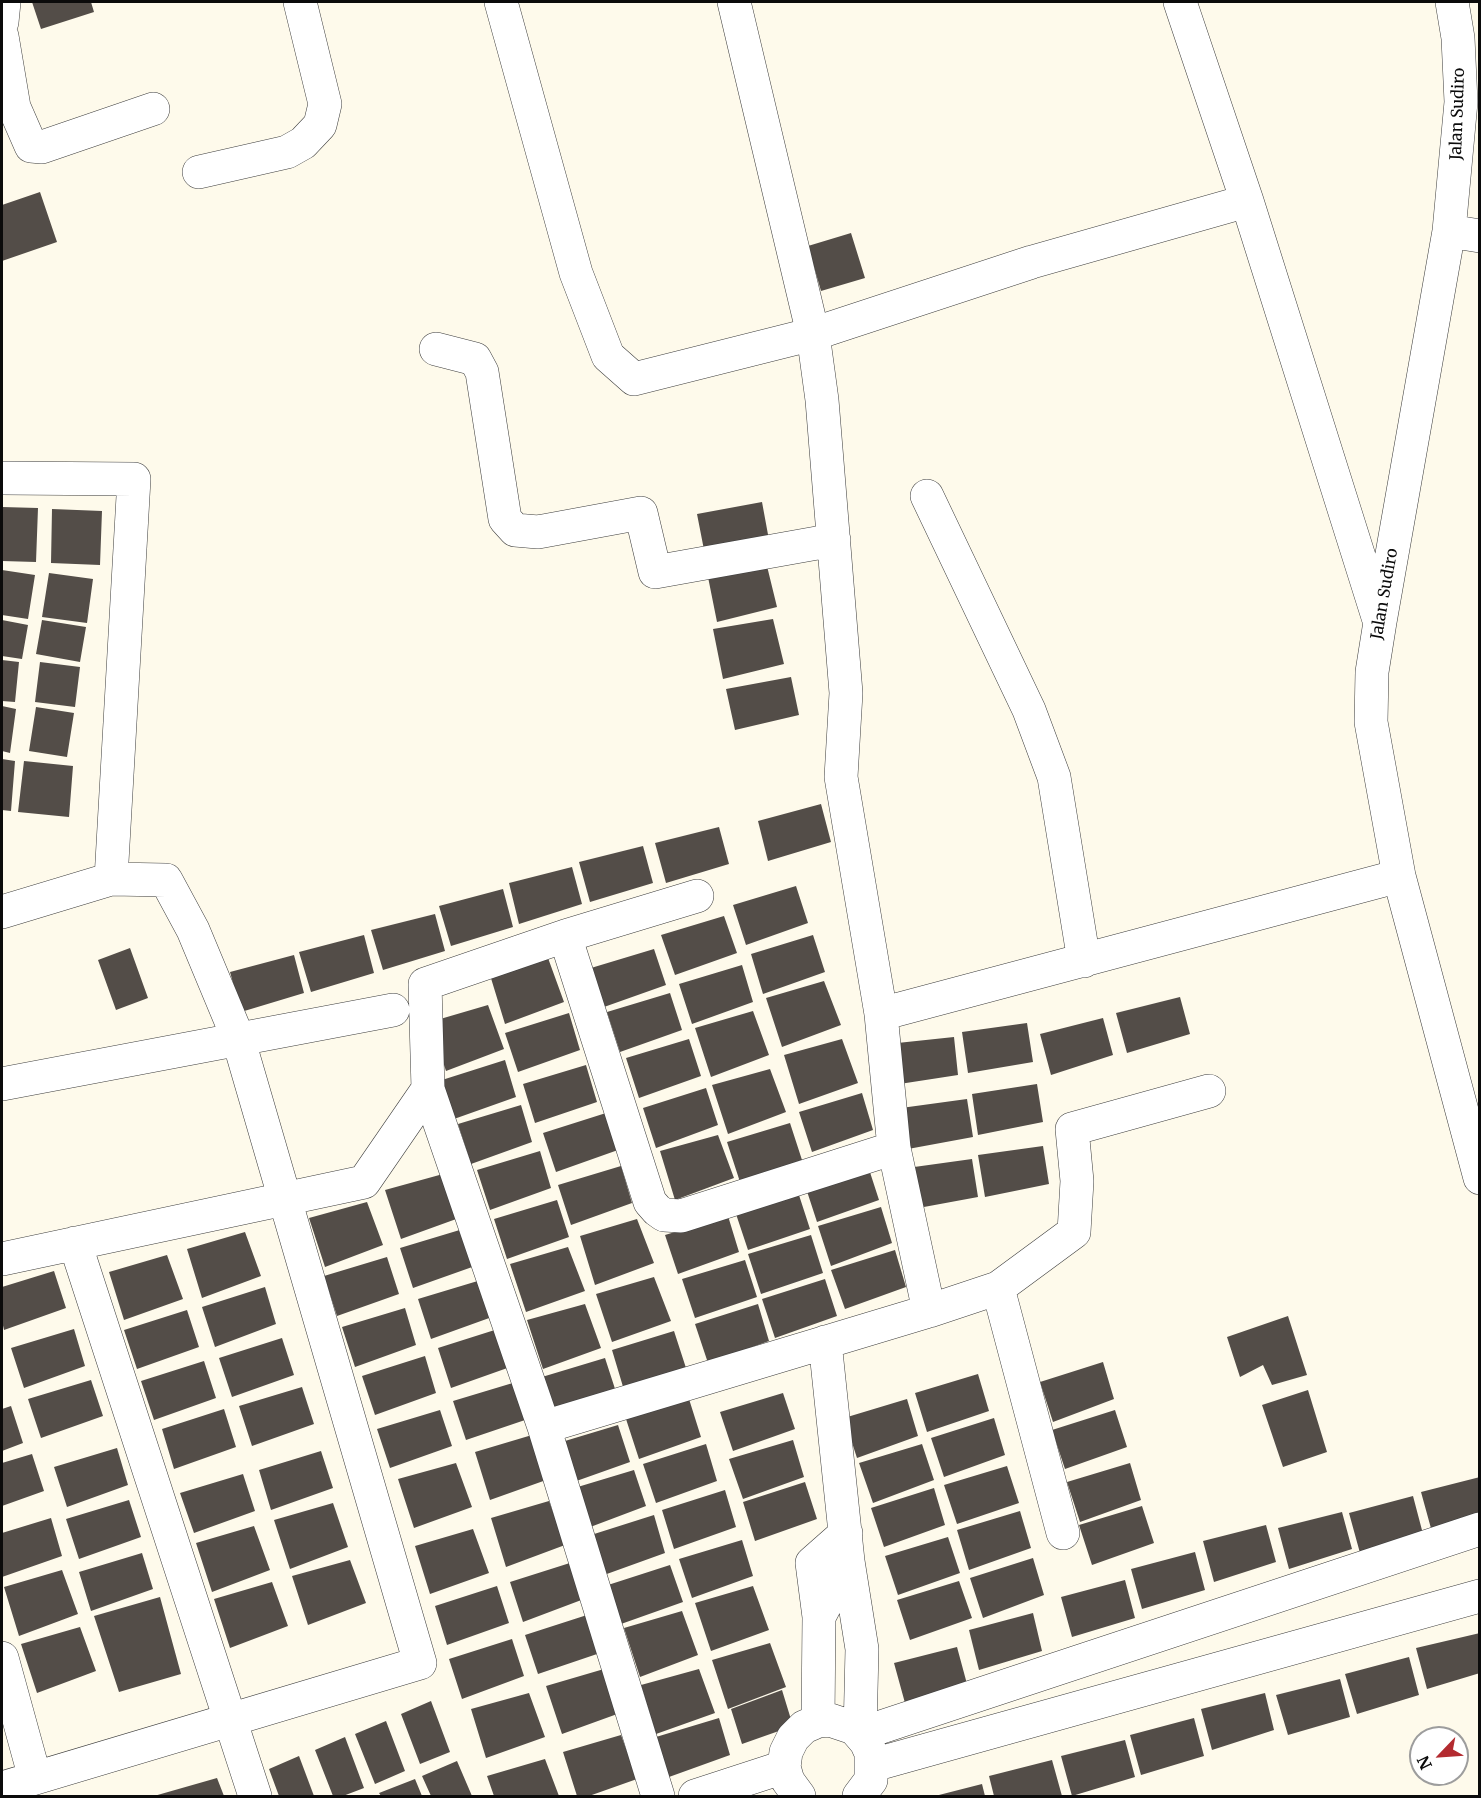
<!DOCTYPE html>
<style>
body{margin:0}
#map{position:relative;width:1481px;height:1798px;overflow:hidden;background:#fefaeb;font-family:Merriweather,serif}
canvas{display:block}
.frame{position:absolute;inset:0;border:3px solid #0b0b0b;pointer-events:none}
.north{position:absolute;left:1409px;top:1726px;width:60px;height:60px;box-sizing:border-box;background:#fff;border:2px solid #9d9d9d;border-radius:50%;rotate:245deg;font-size:16px;font-weight:700;line-height:24px;text-align:center;color:#0b0b0b}
.north::after{content:'';display:block;margin:auto;width:21px;height:27px;background:#b32b30;clip-path:polygon(50% 0,100% 100%,50% 72%,0 100%)}
</style>
<div id="map">
<canvas width="1481" height="1798"></canvas>
<div class="frame"></div>
<div class="north">N</div>
</div>
<script>
const ctx = document.querySelector('canvas').getContext('2d');
ctx.lineJoin = 'round';
function fillPath(path, color) { ctx.fillStyle = color; ctx.fill(path, 'evenodd'); }
const poly = rows => new Path2D(rows.map(r => 'M' + r).join(''));
function stroke(path, color, width, dash) { ctx.strokeStyle = color; ctx.lineWidth = width; ctx.lineCap = dash ? 'butt' : 'round'; ctx.setLineDash(dash || []); ctx.stroke(path); }
function write(font, color, halo, rows, align = 'center') {
  ctx.font = font + ' Merriweather,serif'; ctx.lineWidth = 6; ctx.setLineDash([]); ctx.textBaseline = 'middle'; ctx.strokeStyle = halo; ctx.fillStyle = color; for (const [text, x, y, turn = 0] of rows) {
    ctx.save(); ctx.translate(x, y); ctx.rotate((+turn || 0) * Math.PI / 180); ctx.textAlign = isNaN(turn) ? turn : align; if (halo) ctx.strokeText(text, 0, 0); ctx.fillText(text, 0, 0); ctx.restore();
  }
}
const building = poly([
 [32,2,91,2,94,12,41,29],
 [40,192,57,242,2,261,2,205],
 [851,233,865,278,821,291,808,246],
 [762,502,769,540,705,555,697,514],
 [2,507,38,508,36,562,2,561],
 [52,509,102,511,100,565,51,563],
 [766,562,777,607,717,622,707,572],
 [2,570,35,575,28,619,2,615],
 [49,573,93,579,87,623,42,617],
 [773,619,784,664,723,679,713,629],
 [2,620,28,625,22,659,2,656],
 [42,620,86,627,80,662,36,654],
 [2,660,19,662,15,702,2,701],
 [40,662,80,667,75,707,35,702],
 [791,677,799,715,735,730,726,689],
 [2,706,16,709,10,753,2,751],
 [36,707,74,713,67,757,29,751],
 [2,759,15,761,11,811,2,810],
 [24,761,73,766,69,817,18,812],
 [821,804,831,842,768,861,758,821],
 [719,827,729,864,666,883,655,843],
 [643,846,653,883,590,902,579,862],
 [572,867,582,904,519,924,509,883],
 [796,886,808,923,746,945,733,905],
 [503,889,513,927,451,946,439,906],
 [435,914,445,951,383,970,371,930],
 [724,916,737,953,675,975,661,935],
 [364,935,374,973,311,992,299,952],
 [813,935,825,972,763,994,751,954],
 [130,948,148,998,116,1010,98,960],
 [654,949,666,985,604,1007,591,968],
 [294,955,304,993,241,1012,230,972],
 [548,958,564,1002,505,1024,490,975],
 [742,965,753,1002,692,1024,679,984],
 [824,981,841,1025,782,1047,766,998],
 [670,993,682,1030,620,1052,607,1012],
 [1180,997,1190,1034,1127,1053,1116,1013],
 [488,1005,504,1049,446,1071,430,1022],
 [753,1011,769,1055,711,1077,695,1028],
 [569,1013,580,1050,518,1072,505,1033],
 [1103,1018,1113,1055,1051,1075,1040,1034],
 [1027,1023,1033,1062,968,1073,962,1032],
 [954,1037,958,1075,893,1085,888,1044],
 [689,1039,701,1076,639,1098,626,1058],
 [842,1039,858,1083,799,1104,784,1055],
 [505,1060,516,1097,454,1119,442,1080],
 [586,1065,597,1102,535,1123,523,1084],
 [770,1069,786,1112,728,1134,712,1085],
 [1037,1084,1043,1122,978,1135,972,1094],
 [706,1088,718,1125,656,1148,643,1108],
 [862,1093,873,1130,812,1152,799,1112],
 [967,1099,973,1137,908,1149,901,1108],
 [521,1105,532,1142,471,1164,458,1124],
 [606,1113,618,1150,556,1172,543,1133],
 [790,1123,802,1160,740,1182,727,1142],
 [718,1135,734,1178,675,1200,660,1151],
 [1043,1146,1049,1184,985,1197,978,1155],
 [540,1151,551,1188,490,1210,477,1170],
 [972,1159,978,1197,913,1209,907,1168],
 [867,1163,879,1200,817,1222,804,1182],
 [621,1166,632,1203,571,1225,558,1185],
 [443,1174,459,1218,401,1239,385,1190],
 [798,1192,810,1229,748,1250,735,1211],
 [557,1200,569,1237,507,1259,494,1219],
 [367,1202,383,1245,325,1267,309,1218],
 [881,1207,892,1243,831,1266,818,1226],
 [728,1216,739,1252,678,1274,665,1235],
 [637,1219,654,1263,595,1285,580,1236],
 [463,1229,475,1266,413,1288,400,1248],
 [245,1232,261,1276,202,1298,187,1249],
 [811,1235,823,1273,761,1294,748,1254],
 [568,1247,585,1291,526,1312,510,1264],
 [895,1250,906,1287,845,1309,831,1270],
 [167,1255,183,1299,124,1320,109,1272],
 [387,1257,399,1294,337,1316,324,1276],
 [745,1260,757,1297,695,1318,682,1279],
 [54,1271,66,1308,4,1330,2,1321,2,1287],
 [654,1277,671,1321,612,1342,596,1294],
 [825,1279,837,1316,775,1338,762,1299],
 [481,1280,492,1317,431,1339,418,1299],
 [265,1287,276,1324,215,1347,202,1307],
 [585,1304,601,1348,543,1369,527,1320],
 [758,1304,769,1341,708,1363,695,1324],
 [405,1308,416,1345,355,1367,342,1327],
 [187,1310,199,1347,137,1369,124,1330],
 [1288,1316,1307,1375,1272,1385,1263,1365,1240,1377,1227,1337],
 [501,1328,513,1366,451,1388,438,1348],
 [74,1329,85,1366,24,1388,11,1348],
 [674,1331,686,1368,624,1390,612,1350],
 [282,1338,294,1375,232,1397,219,1358],
 [425,1356,436,1393,375,1415,362,1376],
 [605,1358,617,1395,555,1417,542,1377],
 [204,1361,216,1398,154,1420,141,1381],
 [1103,1362,1114,1399,1053,1422,1040,1382],
 [978,1374,989,1411,927,1432,915,1393],
 [91,1380,103,1416,41,1438,28,1399],
 [516,1382,528,1419,466,1440,453,1401],
 [302,1387,314,1424,252,1446,239,1406],
 [1308,1390,1327,1452,1283,1467,1262,1405],
 [783,1393,795,1429,733,1451,720,1412],
 [689,1399,701,1437,639,1459,626,1419],
 [907,1399,918,1436,857,1458,844,1418],
 [11,1406,23,1443,2,1451,2,1409],
 [224,1409,236,1447,174,1469,162,1429],
 [440,1410,452,1446,390,1468,377,1429],
 [1115,1410,1127,1447,1065,1469,1052,1430],
 [994,1418,1005,1455,944,1477,931,1438],
 [618,1425,630,1462,568,1484,555,1444],
 [532,1435,549,1479,490,1500,475,1452],
 [793,1440,804,1477,743,1499,729,1459],
 [706,1444,717,1481,656,1503,643,1464],
 [922,1444,934,1480,873,1503,859,1463],
 [117,1448,128,1485,67,1507,54,1467],
 [321,1451,333,1488,271,1510,259,1470],
 [32,1454,44,1491,2,1506,2,1463],
 [456,1463,472,1507,414,1528,398,1479],
 [1130,1463,1141,1500,1080,1522,1067,1482],
 [1007,1466,1019,1503,957,1524,944,1485],
 [634,1470,646,1506,585,1529,571,1489],
 [243,1474,255,1511,194,1533,180,1493],
 [1480,1477,1480,1518,1432,1532,1421,1492],
 [805,1482,817,1519,755,1541,743,1502],
 [934,1488,945,1525,884,1547,871,1508],
 [725,1490,736,1527,674,1549,662,1510],
 [1413,1496,1423,1534,1360,1553,1349,1513],
 [129,1500,141,1537,79,1559,66,1519],
 [549,1501,565,1545,506,1567,491,1518],
 [333,1503,348,1547,290,1569,274,1520],
 [1142,1506,1154,1543,1092,1565,1079,1525],
 [1020,1511,1031,1548,969,1570,957,1530],
 [1342,1512,1352,1549,1289,1569,1278,1528],
 [654,1515,665,1553,604,1575,591,1535],
 [51,1518,62,1556,2,1577,2,1533],
 [1266,1525,1276,1562,1214,1582,1203,1541],
 [254,1526,270,1570,212,1592,196,1543],
 [473,1529,489,1573,430,1594,415,1546],
 [948,1537,960,1573,898,1595,885,1556],
 [742,1540,753,1576,692,1598,679,1559],
 [1195,1552,1205,1590,1142,1609,1131,1569],
 [142,1553,153,1589,91,1611,79,1572],
 [1033,1558,1044,1595,983,1618,970,1578],
 [350,1560,366,1603,308,1625,292,1576],
 [573,1562,584,1599,523,1622,510,1582],
 [670,1565,683,1602,621,1624,608,1585],
 [62,1570,78,1614,19,1636,4,1587],
 [1125,1580,1135,1618,1072,1637,1061,1597],
 [959,1581,972,1618,910,1640,897,1600],
 [272,1582,288,1626,230,1648,214,1599],
 [497,1586,509,1623,447,1645,435,1606],
 [753,1586,769,1630,711,1651,695,1603],
 [160,1597,181,1674,119,1692,94,1616],
 [682,1611,698,1655,640,1677,624,1628],
 [1033,1613,1042,1651,979,1670,969,1630],
 [587,1615,600,1653,538,1674,525,1635],
 [80,1627,96,1671,37,1693,21,1644],
 [1480,1633,1480,1673,1427,1689,1416,1648],
 [512,1639,524,1676,462,1699,449,1659],
 [770,1643,786,1687,728,1709,712,1660],
 [957,1647,967,1684,905,1703,894,1663],
 [1409,1657,1419,1695,1357,1714,1345,1674],
 [604,1669,620,1713,562,1734,546,1686],
 [699,1669,715,1713,656,1734,641,1685],
 [1340,1679,1350,1717,1288,1735,1276,1695],
 [782,1690,793,1726,742,1744,731,1709],
 [529,1693,545,1737,486,1758,471,1709],
 [1265,1693,1274,1730,1212,1750,1201,1709],
 [431,1701,450,1752,420,1764,401,1714],
 [719,1718,730,1755,669,1777,656,1737],
 [1194,1718,1204,1756,1141,1775,1130,1735],
 [386,1721,405,1771,375,1784,355,1734],
 [621,1735,637,1779,589,1796,577,1796,563,1752],
 [345,1737,364,1788,343,1796,333,1796,315,1750],
 [1125,1740,1135,1777,1072,1796,1061,1756],
 [299,1756,314,1796,279,1796,269,1769],
 [545,1759,559,1796,494,1796,487,1776],
 [1052,1760,1062,1796,994,1796,989,1776],
 [457,1761,472,1796,431,1796,422,1776],
 [217,1778,224,1796,154,1796],
 [415,1779,422,1796,381,1796,379,1793],
 [982,1784,985,1796,935,1796]
]);
const minor = poly([
 [501,2,576,273,608,356,634,379,813,334,1032,262,1247,201],
 [734,2,813,334,822,400,846,693,841,777,881,1014,894,1148,929,1311],
 [1180,2,1247,201,1378,617],
 [1452,2,1458,38,1461,102,1449,231,1380,622,1372,672,1371,722,1399,876,1480,1178],
 [2,22,4,2],
 [2,36,14,107,31,146,42,147,153,109],
 [199,172,287,152,303,143,320,125,325,104,300,2],
 [1449,231,1480,236],
 [436,349,475,359,482,372,505,519,515,530,538,532,641,513,655,572,834,540],
 [2,478,134,479,111,879],
 [927,496,1029,710,1054,777,1084,961],
 [2,912,111,879,166,880,193,930,238,1038,420,1663,2,1788],
 [565,936,697,896],
 [881,1014,1399,876],
 [2,1084,393,1010],
 [428,1089,544,1427,658,1796],
 [75,1243,255,1796],
 [2,1259,364,1182,428,1089,425,984,565,936,650,1202,657,1210,664,1215,681,1216,894,1148],
 [998,1288,1063,1533],
 [825,1342,848,1561,862,1649,860,1734,1480,1529],
 [544,1427,929,1311,998,1288,1074,1232,1077,1181,1072,1129,1209,1091],
 [819,1617,812,1563,846,1533],
 [2,1658,35,1778],
 [818,1721,819,1617,848,1561],
 [873,1765,1480,1596],
 [695,1796,784,1767],
 [799,1796,788,1781,784,1767,786,1752,793,1738,804,1727,818,1721,830,1720,854,1728,866,1742,871,1753,871,1780,859,1796]
]);
const streetNames = [
 ["Jalan Sudiro",1458,114,-88],
 ["Jalan Sudiro",1385,594,-80]
];
fillPath(building, '#534d48');
stroke(minor, '#3e3e3e', 34);
stroke(minor, '#fff', 33);
write('16px', '#0b0b0b', '#fff', streetNames);
</script>
